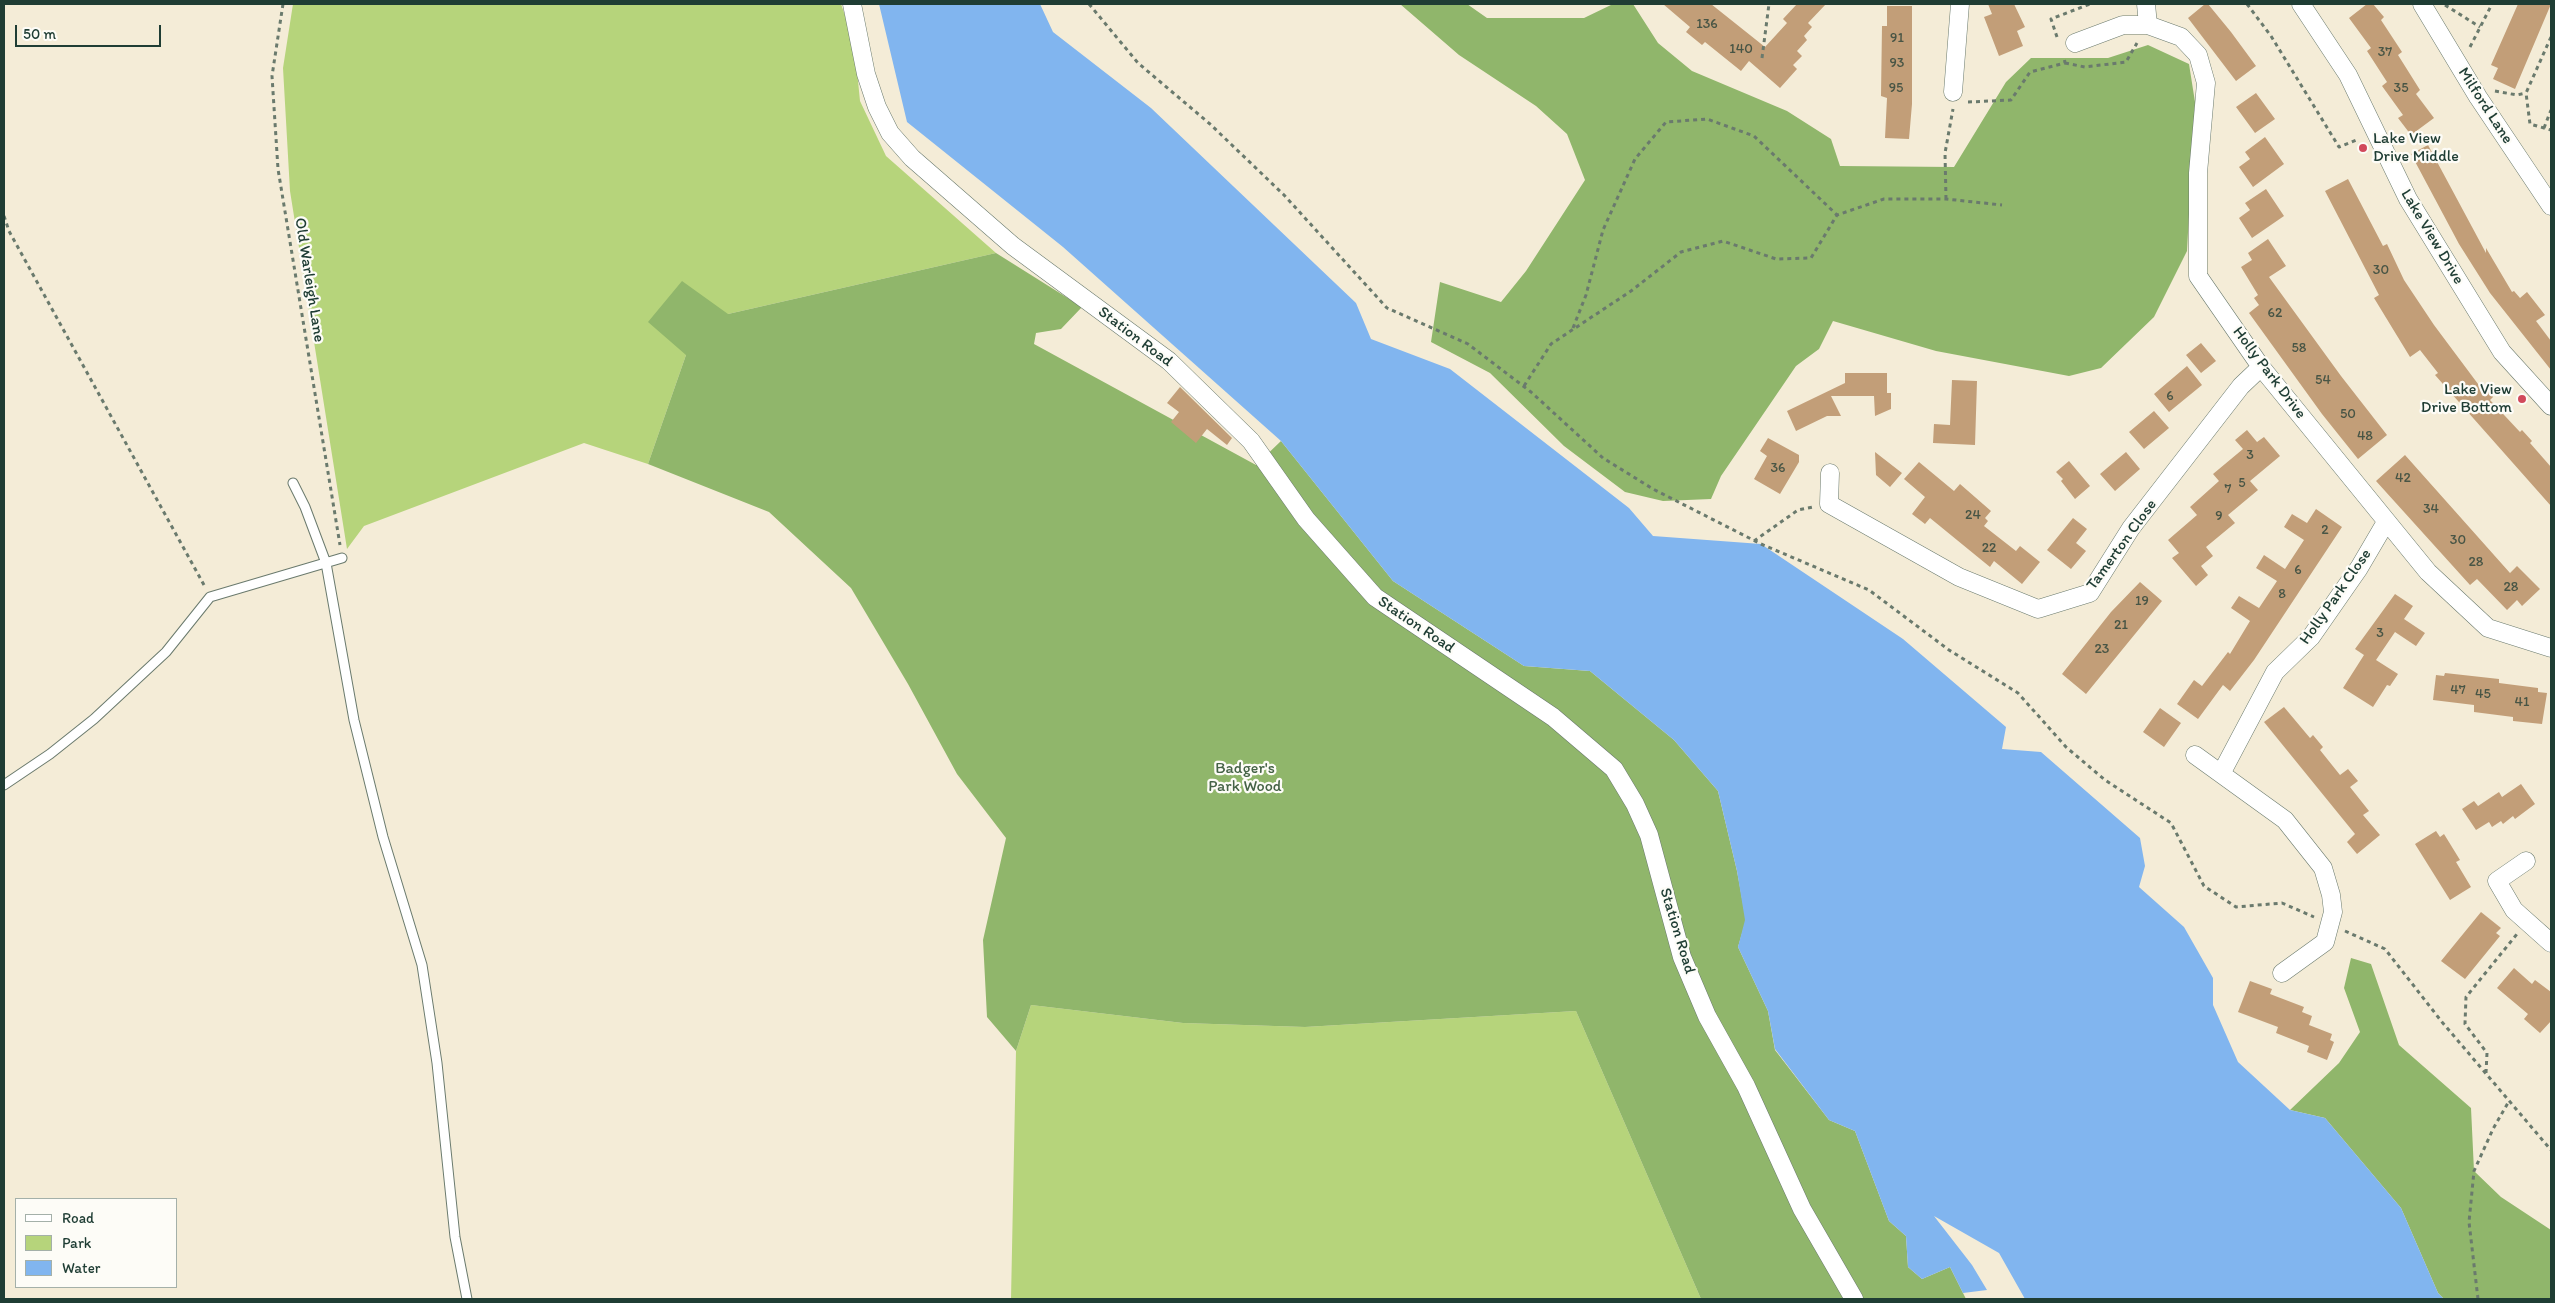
<!DOCTYPE html>
<style>
body{margin:0}
#map{position:relative;width:2555px;height:1303px;overflow:hidden;background:#f4ecd7;font-family:Itim,sans-serif}
canvas{display:block}
.frame{position:absolute;inset:0;border:5px solid #1f3d34;pointer-events:none}
.legend{position:absolute;left:15px;top:1198px;width:162px;height:90px;box-sizing:border-box;background:#fdfcf7;border:1px solid #a4b0a9;margin:0;padding:6px 9px;list-style:none;font-size:15px;color:#1f3d34}
.legend li{display:flex;align-items:center;gap:10px;height:25px}
.legend b{width:25px;border:1px solid #a4b0a9}
.scale{position:absolute;left:15px;top:25px;width:146px;height:22px;box-sizing:border-box;border:2px solid #1f3d34;border-top:0;padding-left:6px;font-size:15px;line-height:18px;white-space:nowrap;color:#1f3d34;-webkit-text-stroke:4px #fdfcf7;paint-order:stroke}
</style>
<div id="map">
<canvas width="2555" height="1303"></canvas>
<div class="frame"></div>
<ul class="legend">
<li><b style="height:6px;background:#fff"></b>Road</li>
<li><b style="height:14px;background:#b6d47b"></b>Park</li>
<li><b style="height:14px;background:#81b5ef"></b>Water</li>
</ul>
<div class="scale">50 m</div>
</div>
<script>
const ctx = document.querySelector('canvas').getContext('2d');
ctx.lineJoin = 'round';
function fillPath(path, color) { ctx.fillStyle = color; ctx.fill(path, 'evenodd'); }
const poly = rows => new Path2D(rows.map(r => 'M' + r).join(''));
function stroke(path, color, width, dash) { ctx.strokeStyle = color; ctx.lineWidth = width; ctx.lineCap = dash ? 'butt' : 'round'; ctx.setLineDash(dash || []); ctx.stroke(path); }
function write(font, color, halo, rows, align = 'center') {
  ctx.font = font + ' Itim,sans-serif'; ctx.lineWidth = 4.5; ctx.setLineDash([]); ctx.textBaseline = 'middle'; ctx.strokeStyle = halo; ctx.fillStyle = color; for (const [text, x, y, turn = 0] of rows) {
    ctx.save(); ctx.translate(x, y); ctx.rotate((+turn || 0) * Math.PI / 180); ctx.textAlign = isNaN(turn) ? turn : align; if (halo) ctx.strokeText(text, 0, 0); ctx.fillText(text, 0, 0); ctx.restore();
  }
}
const green = poly([
 [293,4,841,4,854,41,860,101,886,156,996,253,728,314,686,355,648,464,584,443,364,526,347,549,290,191,283,68],
 [1031,1005,1183,1023,1305,1027,1576,1011,1701,1299,1011,1299,1016,1051]
]);
const forest = poly([
 [1400,4,1467,4,1487,18,1584,18,1613,4,1633,4,1658,43,1692,71,1787,111,1831,139,1840,166,1954,167,2006,82,2031,58,2108,58,2148,45,2189,64,2195,102,2187,251,2154,317,2101,368,2069,376,1936,351,1833,321,1819,349,1796,366,1721,476,1711,499,1663,501,1625,492,1564,446,1490,373,1431,342,1440,282,1501,302,1526,271,1585,180,1567,134,1536,106,1459,55],
 [996,253,1082,307,1061,329,1036,333,1034,344,1256,465,1281,441,1393,581,1524,666,1590,671,1674,740,1718,791,1737,871,1746,920,1738,947,1768,1011,1775,1050,1829,1120,1855,1131,1889,1221,1906,1236,1908,1267,1922,1279,1950,1267,1966,1299,1701,1299,1576,1011,1305,1027,1183,1023,1031,1005,1016,1051,987,1017,983,940,1006,838,957,774,908,684,851,588,769,512,648,464,686,355,648,322,682,281,728,314],
 [2351,958,2371,964,2399,1045,2471,1108,2474,1171,2501,1197,2551,1230,2551,1299,2444,1299,2438,1293,2401,1208,2325,1118,2290,1110,2339,1063,2360,1032,2344,988]
]);
const water = poly([
 [879,4,1040,4,1053,32,1151,108,1356,303,1371,339,1450,369,1629,508,1653,536,1761,544,1903,639,2006,727,2002,749,2041,752,2140,838,2145,866,2139,887,2184,927,2213,978,2213,1005,2238,1062,2290,1110,2325,1118,2401,1208,2438,1293,2444,1299,2025,1299,1999,1253,1934,1216,1972,1265,1987,1290,1963,1293,1950,1267,1922,1279,1908,1267,1906,1236,1889,1221,1855,1131,1829,1120,1775,1049,1768,1011,1738,947,1745,920,1737,871,1718,791,1674,740,1590,671,1524,666,1393,581,1281,441,1063,247,907,122]
]);
const building = poly([
 [1663,4,1711,4,1765,47,1787,23,1783,19,1797,4,1826,4,1808,23,1812,27,1804,36,1807,40,1797,51,1802,56,1793,65,1797,69,1780,88,1749,61,1741,71,1705,42,1702,45,1686,32,1690,27],
 [1988,4,2014,4,2025,27,2017,31,2023,46,1999,56,1984,17,1992,14],
 [2205,4,2208,4,2231,32,2256,66,2236,81,2188,18],
 [2367,4,2373,4,2384,17,2381,20,2402,52,2398,55,2420,90,2416,94,2434,118,2411,135,2398,118,2403,115,2382,86,2387,82,2367,51,2371,48,2349,18],
 [2518,4,2551,4,2515,89,2493,79,2498,68,2491,65],
 [1887,6,1912,6,1912,104,1909,139,1885,138,1887,98,1881,96,1882,26,1887,26],
 [2256,93,2275,119,2255,133,2236,107],
 [2265,137,2284,164,2253,187,2239,167,2250,159,2245,152],
 [2428,145,2486,253,2486,248,2512,292,2514,291,2520,298,2527,292,2545,315,2536,321,2551,341,2551,370,2490,293,2459,244,2411,154],
 [2348,179,2383,246,2387,244,2404,280,2434,325,2481,388,2484,386,2493,397,2490,400,2520,432,2522,430,2532,441,2530,443,2551,467,2551,506,2435,375,2438,373,2420,350,2410,357,2374,298,2379,295,2325,191],
 [2266,189,2284,216,2252,238,2239,218,2250,210,2245,203],
 [2268,239,2286,266,2269,277,2341,376,2387,435,2358,459,2322,414,2249,313,2259,305,2254,298,2258,295,2241,267,2252,260,2248,253],
 [2201,343,2216,361,2201,373,2186,355],
 [2187,366,2202,385,2169,412,2154,394],
 [1845,373,1887,373,1887,393,1891,393,1891,409,1875,416,1874,396,1831,396,1841,416,1827,416,1796,431,1787,411,1845,383],
 [1952,380,1977,381,1975,445,1933,443,1934,424,1950,425],
 [1180,387,1232,438,1227,445,1207,429,1196,443,1171,422,1179,412,1167,403],
 [2154,411,2169,428,2144,449,2129,432],
 [2247,430,2257,442,2264,437,2280,456,2250,481,2258,490,2228,515,2235,523,2206,547,2213,556,2201,566,2208,575,2196,586,2172,558,2179,553,2168,540,2197,515,2190,507,2219,481,2213,474,2243,449,2235,440],
 [1768,438,1799,455,1799,462,1780,494,1754,479,1767,456,1760,451],
 [1875,452,1902,473,1890,487,1876,475],
 [2126,452,2140,469,2115,491,2100,474],
 [2405,455,2510,573,2517,566,2540,589,2522,606,2517,600,2507,610,2477,579,2470,585,2376,481],
 [2069,461,2090,486,2075,499,2061,481,2063,479,2056,472],
 [1919,462,1954,491,1960,484,1991,511,1985,518,1988,521,1984,526,2016,551,2020,546,2040,562,2022,584,1994,561,1990,567,1930,518,1925,524,1912,514,1925,497,1904,479],
 [2316,509,2342,527,2254,660,2230,691,2223,685,2198,719,2177,704,2194,680,2202,686,2228,652,2230,654,2250,621,2231,608,2239,596,2259,608,2277,581,2256,568,2264,555,2285,569,2304,540,2284,527,2292,514,2307,523],
 [2073,518,2087,529,2076,543,2086,551,2071,569,2047,550],
 [2140,582,2162,601,2086,694,2062,674,2111,612],
 [2395,594,2413,606,2404,619,2425,633,2416,646,2395,632,2376,660,2398,674,2390,686,2387,685,2373,707,2343,688,2364,655,2355,649],
 [2445,673,2499,679,2499,683,2538,688,2538,692,2547,693,2542,724,2513,721,2513,717,2474,712,2474,705,2433,700,2436,675,2444,676],
 [2284,707,2310,738,2313,735,2323,747,2320,750,2340,775,2348,769,2358,781,2350,787,2369,811,2363,815,2380,835,2357,854,2347,842,2355,834,2264,722],
 [2160,708,2181,723,2164,747,2143,732],
 [2521,784,2535,804,2515,819,2513,816,2503,824,2501,821,2492,827,2489,822,2476,830,2462,809,2474,801,2478,806,2499,792,2502,797],
 [2436,831,2440,837,2444,834,2460,860,2456,862,2471,887,2450,900,2415,844],
 [2481,912,2501,928,2496,933,2500,936,2465,979,2441,961],
 [2514,968,2532,984,2535,980,2551,992,2551,1021,2540,1033,2524,1019,2528,1014,2497,988],
 [2250,981,2272,989,2270,994,2304,1007,2302,1012,2312,1016,2309,1025,2332,1034,2330,1040,2334,1042,2327,1060,2307,1052,2309,1046,2276,1033,2278,1027,2238,1012]
]);
const path = poly([
 [283,4,272,76,278,169,340,545],
 [1089,4,1138,63,1210,124,1284,195,1387,308,1468,344,1531,392,1603,458,1653,489,1761,544,1869,590,1949,650,2018,693,2066,747,2105,780,2171,823,2204,886,2236,907,2282,903,2314,917],
 [2247,4,2271,36,2339,147,2359,139],
 [2445,5,2480,27],
 [2057,37,2051,19,2090,4],
 [2551,37,2526,93,2530,124,2551,130],
 [2470,47,2492,4],
 [1762,58,1769,4],
 [2065,63,2085,67,2126,62,2137,43],
 [2495,91,2517,95,2526,93],
 [1968,102,2011,100,2030,72,2065,63,2064,57],
 [2544,128,2551,110],
 [1946,199,1945,153,1953,109],
 [4,216,9,231,204,585],
 [1573,328,1586,295,1603,230,1635,159,1666,122,1707,119,1754,136,1837,215],
 [1524,386,1551,344,1631,291,1681,252,1723,241,1776,259,1811,258,1837,215,1884,199,1946,199,2002,205],
 [1754,541,1798,510,1813,507],
 [2345,931,2385,949,2442,1022,2551,1150],
 [2486,1073,2487,1053,2465,1024,2466,997,2517,934],
 [2478,1299,2469,1222,2474,1171,2493,1129,2509,1101]
]);
const lane = poly([
 [293,483,305,507,326,563,354,720,383,837,422,965,437,1063,455,1237,467,1299],
 [4,785,50,754,94,719,166,652,210,597,342,558]
]);
const street = poly([
 [852,4,866,74,877,107,890,133,912,158,1013,246,1169,361,1251,441,1306,519,1375,597,1553,717,1614,769,1635,804,1649,835,1682,957,1707,1016,1746,1086,1802,1209,1854,1299],
 [2146,4,2148,25,2181,37,2198,55,2206,83,2198,173,2198,276,2261,367,2428,572,2488,628,2551,648],
 [2301,4,2348,75,2408,199,2502,352,2551,406],
 [2422,4,2478,97,2551,206],
 [2075,43,2123,25,2148,25],
 [1953,92,1960,4],
 [1830,473,1829,504,1959,577,2038,609,2090,593,2131,528,2241,386,2261,367],
 [2195,755,2285,820,2323,868,2331,895,2333,912,2325,942,2282,973],
 [2222,772,2275,672,2311,637,2359,568,2386,522],
 [2526,861,2497,881,2514,910,2551,943]
]);
const markers = [
 [2363,148,5,"#d1495b"],
 [2522,399,5,"#d1495b"]
];
const numberNames = [
 ["136",1707,24],
 ["91",1897,38],
 ["140",1741,49],
 ["37",2385,52],
 ["93",1897,63],
 ["95",1896,88],
 ["35",2401,88],
 ["30",2381,270],
 ["62",2275,313],
 ["58",2299,348],
 ["54",2323,380],
 ["6",2170,396],
 ["50",2348,414],
 ["48",2365,436],
 ["3",2250,455],
 ["36",1778,468],
 ["42",2403,478],
 ["5",2242,483],
 ["7",2228,489],
 ["34",2431,509],
 ["24",1973,515],
 ["9",2219,516],
 ["2",2325,530],
 ["30",2458,540],
 ["22",1989,548],
 ["28",2476,562],
 ["6",2298,570],
 ["28",2511,587],
 ["8",2282,594],
 ["19",2142,601],
 ["21",2121,625],
 ["3",2380,633],
 ["23",2102,649],
 ["47",2458,690],
 ["45",2483,694],
 ["41",2522,702]
];
const streetNames = [
 ["Milford Lane",2485,106,57],
 ["Lake View Drive",2432,237,59],
 ["Old Warleigh Lane",309,280,81],
 ["Station Road",1135,337,37],
 ["Holly Park Drive",2269,373,53],
 ["Tamerton Close",2122,545,-54],
 ["Holly Park Close",2336,597,-55],
 ["Station Road",1416,625,34],
 ["Station Road",1677,931,73]
];
const poiNames = [
 ["Lake View",2373,139],
 ["Drive Middle",2373,157],
 ["Lake View",2512,390,"right"],
 ["Drive Bottom",2512,408,"right"]
];
const parkNames = [
 ["Badger's",1245,769],
 ["Park Wood",1245,787]
];
fillPath(green, '#b6d47b');
fillPath(forest, '#90b66b');
fillPath(water, '#81b5ef');
fillPath(building, '#c29e78');
stroke(lane, '#6a7a6d', 11);
stroke(street, '#6a7a6d', 19);
stroke(path, '#6a7a6d', 3, [4, 4]);
stroke(lane, '#fff', 9);
stroke(street, '#fff', 18);
for (const [x, y, r, color] of markers) { const dot = new Path2D(); dot.arc(x, y, r, 0, 2 * Math.PI); ctx.fillStyle = color; ctx.fill(dot); stroke(dot, '#fdfcf7', 2); }
write('14px', '#485545', null, numberNames);
write('16px', '#1f3d34', '#fdfcf7', streetNames);
write('16px', '#1f3d34', '#fdfcf7', poiNames, 'left');
write('16px', '#456346', '#fdfcf7', parkNames);
</script>
